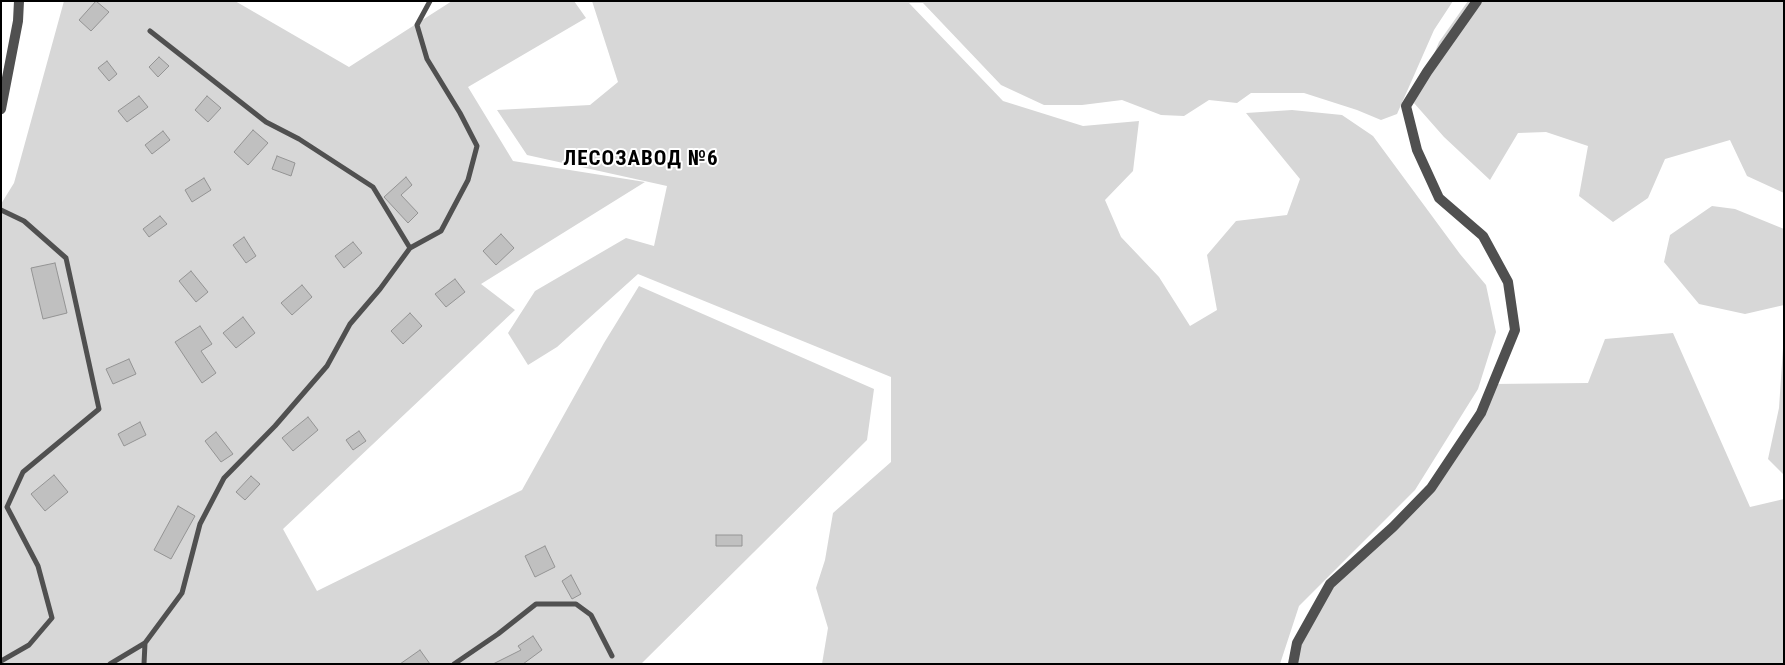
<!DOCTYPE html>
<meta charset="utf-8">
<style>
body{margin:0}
#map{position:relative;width:1785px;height:665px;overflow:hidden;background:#fff;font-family:"Roboto Condensed",sans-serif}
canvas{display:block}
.frame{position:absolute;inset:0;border:2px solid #000;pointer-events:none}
</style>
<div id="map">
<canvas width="1785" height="665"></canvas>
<div class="frame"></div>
</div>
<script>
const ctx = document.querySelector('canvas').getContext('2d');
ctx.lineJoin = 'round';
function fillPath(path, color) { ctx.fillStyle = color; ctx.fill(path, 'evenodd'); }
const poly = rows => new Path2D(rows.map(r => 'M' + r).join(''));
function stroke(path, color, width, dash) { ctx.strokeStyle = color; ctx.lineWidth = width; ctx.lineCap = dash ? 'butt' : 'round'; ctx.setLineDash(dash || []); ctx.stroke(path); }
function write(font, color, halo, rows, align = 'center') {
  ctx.font = font + ' "Roboto Condensed",sans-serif'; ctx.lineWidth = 4; ctx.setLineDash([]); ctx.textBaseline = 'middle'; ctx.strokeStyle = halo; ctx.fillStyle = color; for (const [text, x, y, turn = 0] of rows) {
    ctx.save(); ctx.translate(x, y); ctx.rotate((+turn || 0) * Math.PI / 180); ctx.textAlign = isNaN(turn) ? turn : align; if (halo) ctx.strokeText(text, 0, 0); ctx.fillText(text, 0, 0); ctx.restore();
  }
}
const green = poly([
 [64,1,235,1,349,67,452,1,574,1,586,18,468,87,513,161,645,182,481,284,515,310,283,529,317,591,522,490,604,343,639,286,874,389,867,440,641,664,1,664,1,204,14,183],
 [592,1,1453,1,1434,30,1397,114,1381,120,1357,110,1304,93,1251,93,1237,103,1209,100,1184,116,1161,115,1122,100,1082,105,1044,105,1001,85,923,3,909,3,1003,101,1083,126,1139,121,1133,171,1105,200,1121,237,1159,277,1190,326,1217,310,1207,255,1236,221,1287,215,1300,179,1246,113,1292,110,1342,115,1373,136,1460,254,1486,285,1496,332,1478,389,1415,490,1299,606,1280,664,822,664,828,628,816,588,825,560,833,513,891,462,891,377,638,274,557,347,528,365,508,333,535,291,626,238,654,246,667,186,527,155,497,110,590,105,618,82],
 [1468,1,1784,1,1784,193,1747,176,1730,140,1665,159,1648,198,1613,222,1579,196,1588,146,1546,132,1518,133,1490,180,1444,137,1414,103,1439,42],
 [1712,206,1735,209,1784,229,1784,305,1745,314,1699,304,1664,262,1670,235],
 [1673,333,1750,507,1784,499,1784,664,1290,664,1325,595,1418,499,1468,425,1493,384,1588,383,1605,339],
 [1784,333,1784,475,1768,459,1779,408]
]);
const building = poly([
 [96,1,109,12,91,31,79,20,96,1],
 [159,57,169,66,158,77,149,67,159,57],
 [107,61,117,74,109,81,98,68,107,61],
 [139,96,148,107,127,122,118,111,139,96],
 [207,96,221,108,208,122,195,110,207,96],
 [253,130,268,143,248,165,234,152,253,130],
 [163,131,170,140,152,154,145,145,163,131],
 [277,156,295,163,291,176,272,169,277,156],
 [406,177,412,185,401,195,418,213,408,223,384,197,406,177],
 [204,178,211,190,192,202,185,190,204,178],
 [160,216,167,224,149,237,143,229,160,216],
 [501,234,514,248,496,265,483,251,501,234],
 [244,237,256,256,246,263,233,245,244,237],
 [353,242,362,253,344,268,335,256,353,242],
 [55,263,67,313,43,319,31,268,55,263],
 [191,271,208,292,196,302,179,281,191,271],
 [455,279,465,292,446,307,435,294,455,279],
 [302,285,312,297,292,315,281,303,302,285],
 [410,313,422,326,403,344,391,331,410,313],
 [243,317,255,333,236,348,223,333,243,317],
 [200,326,212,344,201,351,216,373,202,383,175,342,200,326],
 [129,359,136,374,113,384,106,369,129,359],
 [308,417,318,430,293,451,282,438,308,417],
 [140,422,146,435,124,446,118,434,140,422],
 [359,431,366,441,353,450,346,440,359,431],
 [216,432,233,454,221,462,205,441,216,432],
 [54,475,68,492,45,511,31,494,54,475],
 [251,476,260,484,245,500,236,492,251,476],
 [178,506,195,516,171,559,154,550,178,506],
 [716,535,742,535,742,546,716,546,716,535],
 [545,546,555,567,535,577,525,556,545,546],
 [571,575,581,594,572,599,562,581,571,575],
 [533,636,542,650,523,664,493,664,521,650,518,646,533,636],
 [420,650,430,664,400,664,420,650]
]);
const service = poly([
 [150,31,266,122,299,139,373,187,410,248],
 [1,210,24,221,66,258,99,409,23,472,7,507,38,566,52,618,29,645,1,661],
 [110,664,145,643,182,593,200,524,224,478,275,426,327,366,350,324,380,289,410,248,441,231,468,180,477,146,460,113,427,59,417,25,430,1],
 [144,664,145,643],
 [454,664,498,634,536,604,576,604,591,615,612,656]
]);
const minor = poly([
 [1293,664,1297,643,1330,584,1393,527,1431,488,1481,413,1515,330,1508,282,1483,236,1439,198,1417,150,1406,106,1427,72,1477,1]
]);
const tertiary = poly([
 [1,109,18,21,19,1]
]);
const districtNames = [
 ["ЛЕСОЗАВОД №6",641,160]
];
fillPath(green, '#d7d7d7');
fillPath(building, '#c0c0c0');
stroke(building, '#949494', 1);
stroke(service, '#505050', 5);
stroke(minor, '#505050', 10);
stroke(tertiary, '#505050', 10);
ctx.letterSpacing = '1px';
write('bold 21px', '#000', '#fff', districtNames);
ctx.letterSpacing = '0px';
</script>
